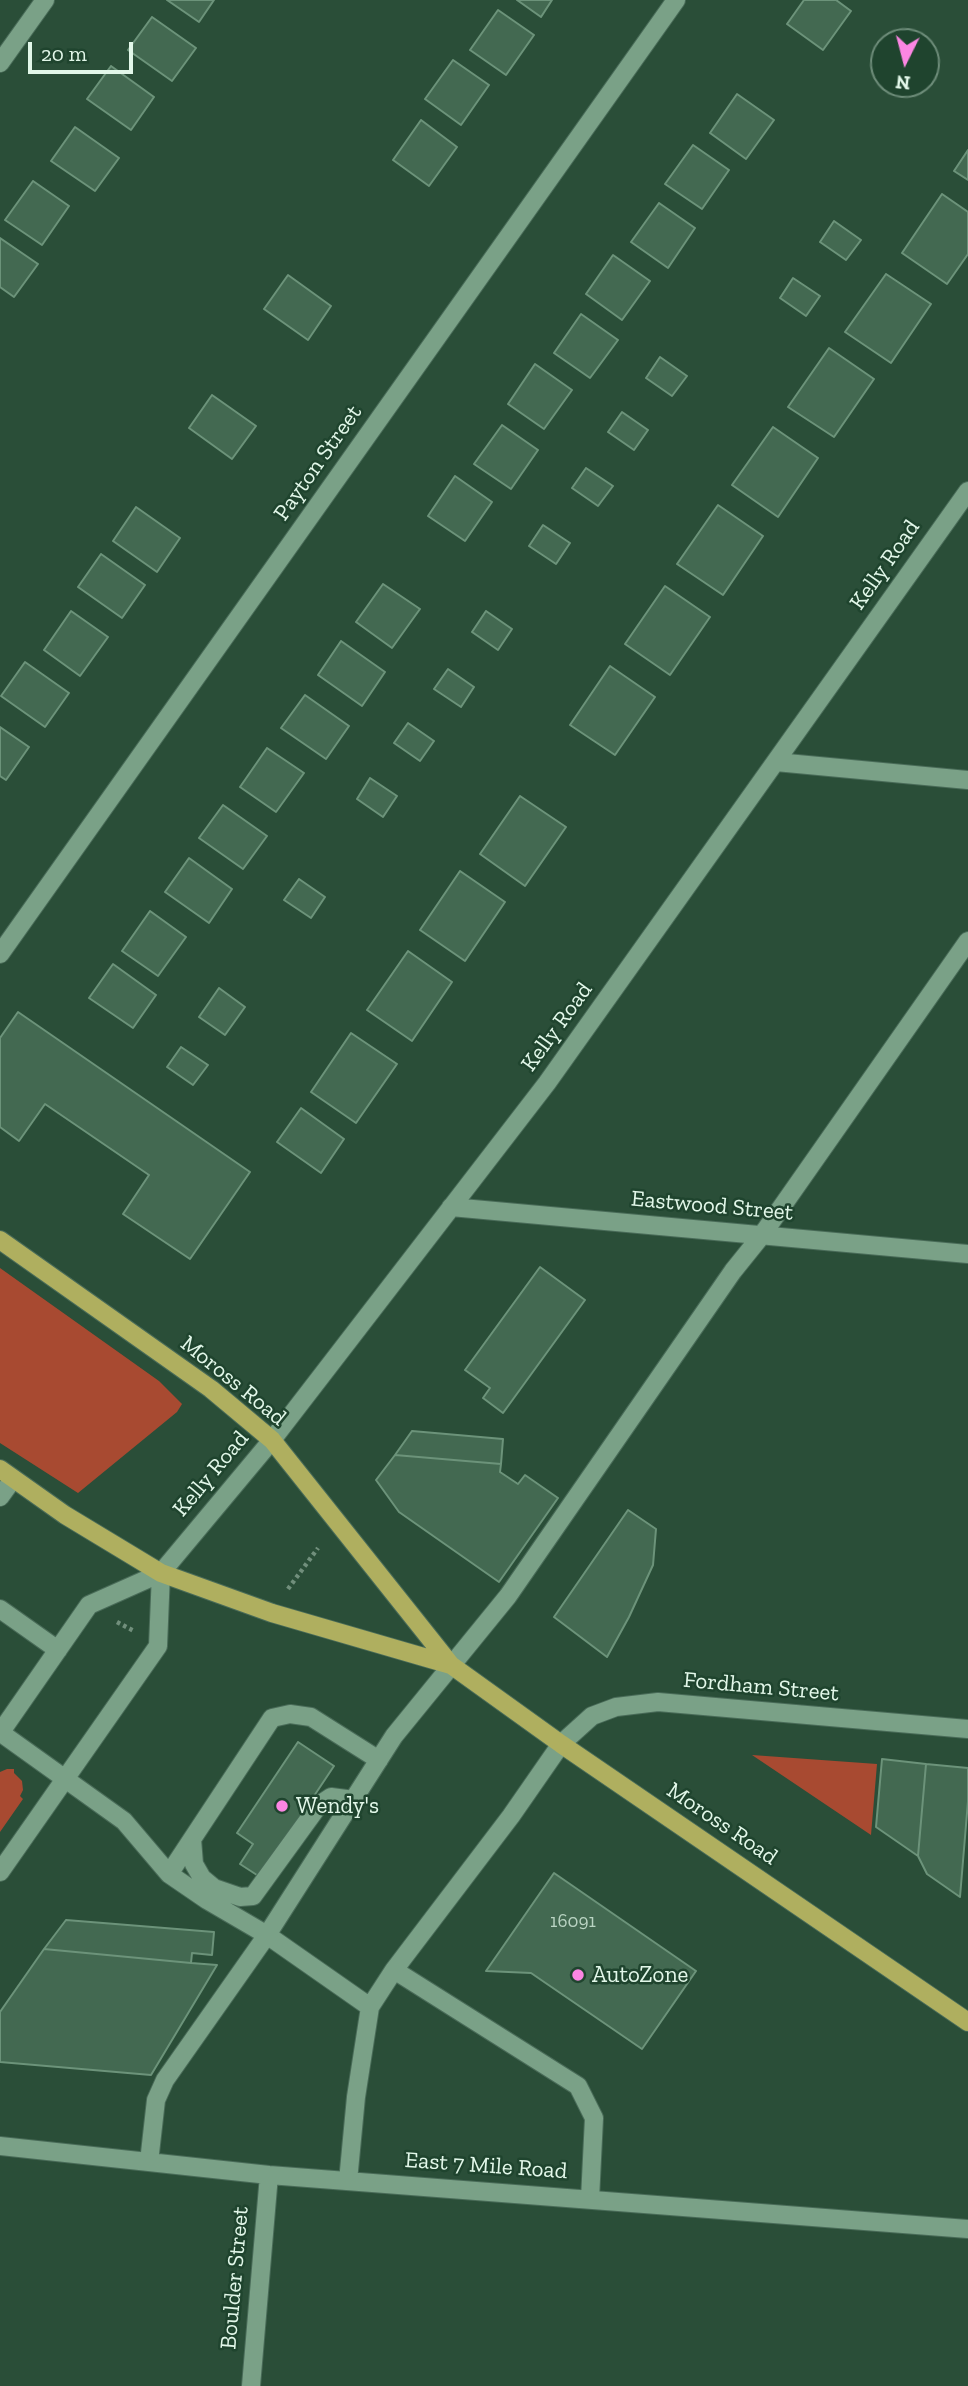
<!DOCTYPE html>
<style>
body{margin:0}
#map{position:relative;width:968px;height:2386px;overflow:hidden;background:#2a4e38;font-family:"Zilla Slab",serif}
canvas{display:block}
.north{position:absolute;left:870px;top:28px;width:70px;height:70px;box-sizing:border-box;background:#1f442e;border:2px solid #6d8c79;border-radius:50%;rotate:186deg;font-size:19px;font-weight:700;line-height:28px;text-align:center;color:#e2f7e9}
.north::after{content:'';display:block;margin:auto;width:24px;height:32px;background:#fc86e3;clip-path:polygon(50% 0,100% 100%,50% 72%,0 100%)}
.scale{position:absolute;left:28px;top:42px;width:105px;height:32px;box-sizing:border-box;border:4px solid #e2f7e9;border-top:0;padding-left:9px;font-size:21px;line-height:24px;white-space:nowrap;color:#e2f7e9;-webkit-text-stroke:5px #1f442e;paint-order:stroke}
</style>
<div id="map">
<canvas width="968" height="2386"></canvas>
<div class="north">N</div>
<div class="scale">20 m</div>
</div>
<script>
const ctx = document.querySelector('canvas').getContext('2d');
ctx.lineJoin = 'round';
function fillPath(path, color) { ctx.fillStyle = color; ctx.fill(path, 'evenodd'); }
const poly = rows => new Path2D(rows.map(r => 'M' + r).join(''));
function stroke(path, color, width, dash) { ctx.strokeStyle = color; ctx.lineWidth = width; ctx.lineCap = dash ? 'butt' : 'round'; ctx.setLineDash(dash || []); ctx.stroke(path); }
function write(font, color, halo, rows, align = 'center') {
  ctx.font = font + ' "Zilla Slab",serif'; ctx.lineWidth = 5; ctx.setLineDash([]); ctx.textBaseline = 'middle'; ctx.strokeStyle = halo; ctx.fillStyle = color; for (const [text, x, y, turn = 0] of rows) {
    ctx.save(); ctx.translate(x, y); ctx.rotate((+turn || 0) * Math.PI / 180); ctx.textAlign = isNaN(turn) ? turn : align; if (halo) ctx.strokeText(text, 0, 0); ctx.fillText(text, 0, 0); ctx.restore();
  }
}
const green = poly([
 [0,1268,159,1381,182,1404,177,1412,78,1493,0,1443],
 [752,1755,877,1764,871,1835],
 [7,1769,14,1769,14,1773,22,1781,23,1790,20,1796,23,1799,0,1832,0,1772]
]);
const building = poly([
 [167,0,214,0,199,22,167,0],
 [517,0,552,0,541,17,517,0],
 [804,0,836,0,851,11,823,50,787,24,804,0],
 [498,10,534,35,506,75,470,50,498,10],
 [152,17,196,48,172,81,128,50,152,17],
 [453,60,489,85,461,125,425,99,453,60],
 [111,66,154,97,131,130,87,99,111,66],
 [737,94,774,120,746,159,710,133,737,94],
 [421,120,457,147,429,186,393,160,421,120],
 [75,127,119,158,95,191,51,161,75,127],
 [693,145,729,170,702,209,665,184,693,145],
 [968,150,968,180,954,171,968,150],
 [33,181,69,206,42,245,5,220,33,181],
 [942,194,968,212,968,254,947,284,902,253,942,194],
 [659,203,695,228,668,268,631,242,659,203],
 [834,221,861,240,846,260,820,242,834,221],
 [0,238,38,264,14,297,0,287,0,238],
 [613,255,650,281,622,320,586,294,613,255],
 [886,274,931,304,891,363,845,332,886,274],
 [288,275,331,306,308,340,264,309,288,275],
 [793,278,820,296,806,316,780,298,793,278],
 [581,314,618,340,590,378,554,353,581,314],
 [829,348,874,379,834,437,788,407,829,348],
 [660,357,687,376,672,396,646,378,660,357],
 [535,364,572,390,544,429,508,404,535,364],
 [212,395,256,426,232,459,189,428,212,395],
 [622,412,648,430,634,450,608,432,622,412],
 [502,425,538,450,511,489,474,464,502,425],
 [773,427,818,458,778,517,732,485,773,427],
 [586,468,613,486,598,506,572,488,586,468],
 [455,476,492,502,465,541,428,516,455,476],
 [718,505,763,536,723,595,677,564,718,505],
 [136,507,180,538,157,572,113,541,136,507],
 [543,525,570,543,556,564,529,546,543,525],
 [101,554,145,585,122,618,78,587,101,554],
 [383,584,420,609,392,648,356,622,383,584],
 [665,586,710,617,670,675,625,644,665,586],
 [71,611,108,637,80,676,44,650,71,611],
 [486,611,512,629,498,650,472,632,486,611],
 [341,641,385,672,362,706,318,675,341,641],
 [25,662,69,693,45,727,1,696,25,662],
 [610,666,655,697,615,755,570,725,610,666],
 [448,669,474,687,461,707,434,689,448,669],
 [305,695,349,726,326,759,281,728,305,695],
 [408,723,434,741,420,761,394,743,408,723],
 [0,727,29,747,6,780,0,776,0,727],
 [267,748,304,773,276,812,240,787,267,748],
 [370,778,397,796,383,817,357,799,370,778],
 [520,796,566,827,525,886,480,854,520,796],
 [223,805,267,836,243,869,199,838,223,805],
 [189,858,232,889,209,923,165,892,189,858],
 [460,871,505,902,465,961,420,930,460,871],
 [299,879,325,897,311,918,284,900,299,879],
 [150,911,186,937,158,976,122,951,150,911],
 [408,951,452,982,412,1041,367,1010,408,951],
 [113,964,156,995,133,1028,89,998,113,964],
 [219,988,245,1007,225,1035,199,1017,219,988],
 [18,1012,250,1172,190,1259,123,1214,149,1175,45,1104,19,1141,0,1127,0,1038,18,1012],
 [351,1033,397,1064,356,1123,311,1092,351,1033],
 [181,1047,208,1065,193,1085,167,1067,181,1047],
 [301,1108,344,1139,321,1173,277,1142,301,1108],
 [540,1267,585,1300,503,1413,483,1398,490,1388,465,1370,540,1267],
 [412,1431,503,1439,501,1464,395,1455,412,1431],
 [395,1455,501,1464,500,1472,518,1484,525,1475,558,1498,499,1582,399,1512,376,1480,395,1455],
 [628,1510,656,1529,653,1565,629,1617,607,1657,554,1617,628,1510],
 [298,1742,334,1766,260,1877,240,1864,253,1844,237,1833,298,1742],
 [882,1759,926,1764,918,1856,876,1827,882,1759],
 [926,1764,968,1768,968,1801,960,1897,927,1874,918,1856,926,1764],
 [554,1873,696,1971,642,2049,531,1973,486,1971,554,1873],
 [66,1920,214,1932,212,1955,192,1953,191,1963,44,1949,66,1920],
 [44,1949,191,1963,217,1965,151,2075,0,2062,0,2012,44,1949]
]);
const path = poly([
 [288,1589,318,1548],
 [117,1622,134,1631]
]);
const minor = poly([
 [0,63,45,0],
 [776,762,968,780],
 [0,954,676,0],
 [451,1207,968,1254],
 [0,1497,13,1479],
 [0,1609,58,1650],
 [0,1733,89,1605,161,1573,272,1440,547,1083,968,491],
 [1,1733,124,1821,169,1874,207,1900,267,1935,370,2007,356,2097,348,2181],
 [192,1839,194,1864,202,1878,214,1888,240,1897,253,1896,319,1805,331,1797,354,1800],
 [0,1872,158,1646,161,1573],
 [169,1874,272,1718,290,1714,311,1717,379,1760],
 [394,1970,511,1816,561,1744,592,1716,616,1707,658,1702,968,1729],
 [370,2007,394,1970,578,2086,594,2118,590,2199],
 [0,2146,269,2175,968,2229],
 [149,2162,156,2100,165,2080,267,1935,394,1736,508,1596,733,1271,762,1235,968,941],
 [251,2386,269,2175]
]);
const major = poly([
 [0,1240,211,1389,272,1440,451,1665,561,1744,968,2022],
 [0,1469,65,1515,161,1573,272,1613,451,1665]
]);
const markers = [
 [282,1806,7,"#fc86e3"],
 [578,1975,7,"#fc86e3"]
];
const numberNames = [
 ["16091",573,1922]
];
const streetNames = [
 ["Payton Street",318,463,-55],
 ["Kelly Road",885,565,-55],
 ["Kelly Road",557,1027,-54],
 ["Eastwood Street",712,1206,5],
 ["Moross Road",233,1381,39],
 ["Kelly Road",211,1474,-50],
 ["Fordham Street",761,1687,5],
 ["Moross Road",722,1824,34],
 ["East 7 Mile Road",486,2166,4],
 ["Boulder Street",235,2278,-85]
];
const poiNames = [
 ["Wendy's",296,1806],
 ["AutoZone",592,1975]
];
fillPath(green, '#a84a31');
fillPath(building, '#436951');
stroke(building, '#6c937a', 2);
stroke(minor, '#496b58', 20);
stroke(major, '#496b58', 20);
stroke(path, '#718f7c', 4.5, [3.5, 3.5]);
stroke(minor, '#7aa187', 18);
stroke(major, '#afaf5f', 18);
for (const [x, y, r, color] of markers) { const dot = new Path2D(); dot.arc(x, y, r, 0, 2 * Math.PI); ctx.fillStyle = color; ctx.fill(dot); stroke(dot, '#1f442e', 2.5); }
write('19px', '#bad4c3', null, numberNames);
write('23px', '#e2f7e9', '#1f442e', streetNames);
write('23px', '#e2f7e9', '#1f442e', poiNames, 'left');
</script>
